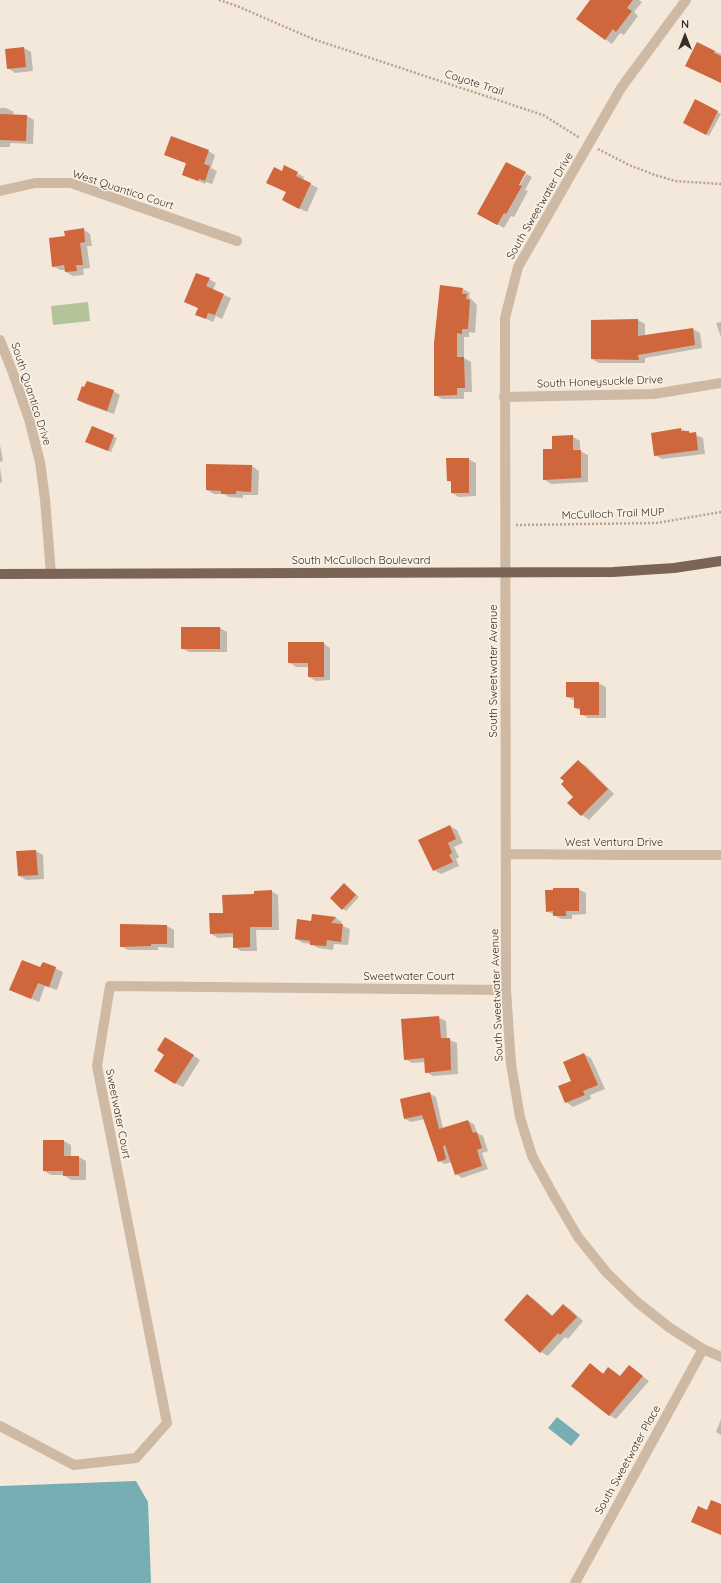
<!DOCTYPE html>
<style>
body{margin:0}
#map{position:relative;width:721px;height:1583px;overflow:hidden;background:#f3e8da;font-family:Quicksand,sans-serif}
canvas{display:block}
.north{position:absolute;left:665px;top:16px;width:40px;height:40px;-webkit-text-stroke:3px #fbf2e6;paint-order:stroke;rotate:0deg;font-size:11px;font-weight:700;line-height:16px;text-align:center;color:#372d27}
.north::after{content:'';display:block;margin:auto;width:14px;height:18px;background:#372d27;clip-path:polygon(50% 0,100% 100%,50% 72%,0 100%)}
</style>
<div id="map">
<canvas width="721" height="1583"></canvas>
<div class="north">N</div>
</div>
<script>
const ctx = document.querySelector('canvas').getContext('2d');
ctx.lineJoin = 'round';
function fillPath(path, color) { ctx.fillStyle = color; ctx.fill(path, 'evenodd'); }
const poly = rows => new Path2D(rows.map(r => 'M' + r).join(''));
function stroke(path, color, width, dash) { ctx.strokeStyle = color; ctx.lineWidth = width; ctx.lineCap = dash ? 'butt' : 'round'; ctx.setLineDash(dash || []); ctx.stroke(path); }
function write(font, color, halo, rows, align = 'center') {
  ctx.font = font + ' Quicksand,sans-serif'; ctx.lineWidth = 3.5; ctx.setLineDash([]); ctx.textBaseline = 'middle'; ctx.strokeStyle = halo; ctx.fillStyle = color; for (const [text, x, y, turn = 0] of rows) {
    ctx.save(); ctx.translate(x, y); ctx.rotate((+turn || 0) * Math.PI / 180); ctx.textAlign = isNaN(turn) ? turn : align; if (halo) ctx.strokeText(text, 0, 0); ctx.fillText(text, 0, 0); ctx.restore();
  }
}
const green = poly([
 [88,302,90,321,53,325,51,306]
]);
const water = poly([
 [557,1417,580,1435,571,1446,548,1428],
 [136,1481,148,1502,151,1583,0,1583,0,1486]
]);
const shadow = poly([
 [592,0,639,0,642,2,634,12,638,16,624,35,620,33,612,44,578,19],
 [697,43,721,54,721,83],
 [24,48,31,52,33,71,15,73,8,68],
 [696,100,721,114,709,136,684,122],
 [0,108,6,108,14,112,13,115,27,116,34,120,33,144,10,143,10,147,0,147],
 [208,151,215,155,211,168,217,171,212,184,206,182,205,184,183,174,187,164,165,155],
 [282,172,297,173,304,177,303,180,318,188,307,212,290,204],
 [526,174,532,177,525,190,528,191,514,217,511,216,504,228,478,214,516,189,517,190],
 [83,229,90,234,92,246,87,246,90,268,83,269,84,275,73,276,66,272,65,270,60,270,53,266,66,237],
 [209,279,216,283,213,290,231,298,222,319,216,316,213,322,196,314,199,308,185,302],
 [463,289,470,293,469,297,477,305,475,333,469,332,469,337,464,337,464,358,471,362,472,392,464,392,464,399,442,399,435,395],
 [638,320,645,324,645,336,693,329,700,333,702,348,645,358,645,363,599,363,592,359],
 [721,322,721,337,716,323],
 [113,391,120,395,114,414,85,404,78,400],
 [92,427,117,438,111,452,89,443],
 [681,429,703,438,705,454,662,459,655,455],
 [572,436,580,441,580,451,588,455,588,482,551,484,544,479,553,450],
 [0,445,3,461,0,462],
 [468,459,476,463,476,496,459,497,452,493,452,483,448,480],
 [252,466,259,471,258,495,243,495,243,498,229,497,224,494,214,494,207,490],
 [0,467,2,482,0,483],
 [220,628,227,632,227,652,189,652,182,648],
 [323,643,330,648,330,680,316,681,309,677,309,667,296,667,289,662],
 [598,683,606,687,606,718,588,718,581,714,581,711,575,708,575,701,567,697],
 [578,761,586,766,614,794,589,820,582,815,575,797],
 [450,826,457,830,463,843,454,847,459,857,456,859,459,866,441,874,434,870],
 [36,851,43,855,44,879,26,880,19,876],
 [347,886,359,897,346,911,331,898],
 [578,889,586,893,586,914,572,915,572,919,561,919,547,911],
 [271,891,278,895,279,930,256,930,257,951,241,951,234,947,234,937,218,938,211,934,255,895],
 [312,915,336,918,342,922,340,925,350,929,348,945,334,944,333,950,318,948,311,944,303,943,296,939,312,922],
 [121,925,167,926,174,930,174,948,158,947,158,950,128,950,121,946],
 [43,963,63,972,57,990,45,986,39,1002,11,990,41,968],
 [438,1017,446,1021,447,1039,457,1043,458,1074,433,1076,426,1072,425,1062,412,1063,405,1059],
 [173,1042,200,1060,183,1087,175,1083,166,1055],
 [584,1054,591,1058,605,1089,590,1095,591,1099,573,1107,566,1102],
 [429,1093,436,1097,443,1129,468,1121,474,1124,477,1133,483,1136,488,1151,482,1153,488,1169,462,1178,456,1174,452,1162,445,1164,439,1161,425,1119,411,1122,405,1119,401,1100],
 [64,1141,71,1145,71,1157,79,1157,86,1161,86,1180,71,1180,64,1175,51,1175,44,1171],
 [528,1295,535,1300,553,1316,563,1305,570,1309,583,1321,568,1339,565,1337,548,1356,541,1352,505,1320],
 [590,1364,604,1374,621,1377,629,1366,649,1381,616,1419,609,1415],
 [721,1419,721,1435,716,1432]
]);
const building = poly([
 [590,0,633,0,627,8,632,11,616,32,613,29,605,40,576,19],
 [697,42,715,51,714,53,721,56,721,83,685,66],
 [24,47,26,67,7,69,5,49],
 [695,99,718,111,706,135,683,123],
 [0,114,27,115,26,141,0,140],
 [171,136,209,150,204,164,210,166,205,181,199,179,198,181,182,175,186,163,164,155],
 [506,162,526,172,519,185,522,186,506,214,504,213,497,225,477,214],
 [284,165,298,172,296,176,311,183,299,209,282,200,286,192,266,183,274,167,282,171],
 [84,228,85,242,80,243,83,265,76,265,77,271,65,272,64,265,52,267,49,238,65,236,64,231],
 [196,273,210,278,206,286,224,294,215,315,208,313,206,319,195,315,198,308,184,302],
 [440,285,463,288,462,294,467,294,466,299,470,300,468,329,462,329,462,334,457,333,457,357,464,357,465,388,457,388,457,395,434,396,434,343],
 [638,319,638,336,693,328,695,345,638,355,639,360,591,359,591,320],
 [87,381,114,390,107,411,77,400,82,386,84,387],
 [92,426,114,435,108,451,85,442],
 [681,428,681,431,689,431,689,433,696,432,698,450,654,456,651,433],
 [573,435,573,450,581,450,581,478,543,480,543,449,552,449,552,436],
 [446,458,469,458,469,493,451,493,451,481,447,481],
 [206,464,252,465,251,492,236,491,236,494,221,494,221,491,206,490],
 [181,627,220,627,220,649,181,649],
 [288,642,324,642,324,677,308,677,308,663,288,663],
 [566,682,599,682,599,715,580,715,580,708,574,708,574,697,566,697],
 [578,760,608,789,581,816,567,803,573,797,561,784,564,781,560,778],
 [450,825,456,839,448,843,452,853,449,855,453,862,433,871,418,840],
 [36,850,38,875,18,876,16,851],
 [344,883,356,895,342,910,330,898],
 [553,888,579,888,579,911,566,911,566,916,553,916,553,911,546,912,545,890,553,890],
 [272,890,272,927,250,927,250,947,233,948,233,933,210,934,209,913,223,913,222,895,254,894,254,891],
 [312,914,336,917,331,923,343,924,341,942,327,940,326,946,310,945,310,941,295,939,297,919,311,921],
 [120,924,167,925,167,944,151,944,151,946,120,947],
 [22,960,40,967,43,962,56,967,49,987,38,983,31,999,9,990],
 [439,1016,441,1038,450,1038,451,1070,425,1073,424,1058,404,1060,401,1019],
 [165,1037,194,1055,175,1084,154,1071,164,1055,157,1050],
 [584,1053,598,1085,583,1091,585,1095,565,1103,558,1086,571,1081,563,1062],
 [430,1092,439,1129,468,1120,473,1133,477,1132,482,1148,477,1150,482,1166,455,1175,445,1145,443,1146,446,1159,438,1162,422,1115,404,1119,400,1099],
 [43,1140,64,1140,64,1156,79,1156,79,1176,63,1176,63,1171,43,1171],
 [527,1294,552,1316,563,1304,577,1317,560,1335,558,1333,540,1353,504,1320],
 [590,1363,603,1374,608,1367,620,1376,629,1365,643,1376,609,1416,571,1386],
 [711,1500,721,1504,721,1535,691,1522,698,1506,707,1510]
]);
const path = poly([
 [219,0,237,6,313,39,543,115,580,138],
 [598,149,629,165,655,175,675,181,721,184],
 [516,525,657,523,721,512]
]);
const minor = poly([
 [686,0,621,88,518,267,505,318,506,990,511,1064,520,1117,532,1156,554,1196,578,1237,607,1273,637,1302,670,1328,703,1349,721,1357],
 [0,191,35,183,71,183,237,241],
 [0,340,13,373,29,419,40,462,45,499,51,574],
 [504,397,654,394,721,383],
 [506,854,624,855,721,855],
 [0,1426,74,1465,136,1458,167,1423,97,1066,110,986,506,990],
 [575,1583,703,1349]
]);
const major = poly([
 [0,574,613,572,674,568,721,561]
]);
const streetNames = [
 ["Coyote Trail",474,83,18],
 ["West Quantico Court",123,190,18],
 ["South Sweetwater Drive",540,206,-60],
 ["South Honeysuckle Drive",600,382,-2],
 ["South Quantico Drive",31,394,72],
 ["McCulloch Trail MUP",613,514,-2],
 ["South McCulloch Boulevard",361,561],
 ["South Sweetwater Avenue",494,671,-90],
 ["West Ventura Drive",614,843],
 ["Sweetwater Court",409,977],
 ["South Sweetwater Avenue",497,995,-92],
 ["Sweetwater Court",118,1114,79],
 ["South Sweetwater Place",628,1460,-61]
];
fillPath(green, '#b3c498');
fillPath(water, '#76aeb3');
fillPath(shadow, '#0003');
fillPath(building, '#cf663c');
stroke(path, '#b8a38f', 2.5, [2, 2]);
stroke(minor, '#cdb9a4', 10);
stroke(major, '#7b6456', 10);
write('11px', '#372d27', '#fbf2e6', streetNames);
</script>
